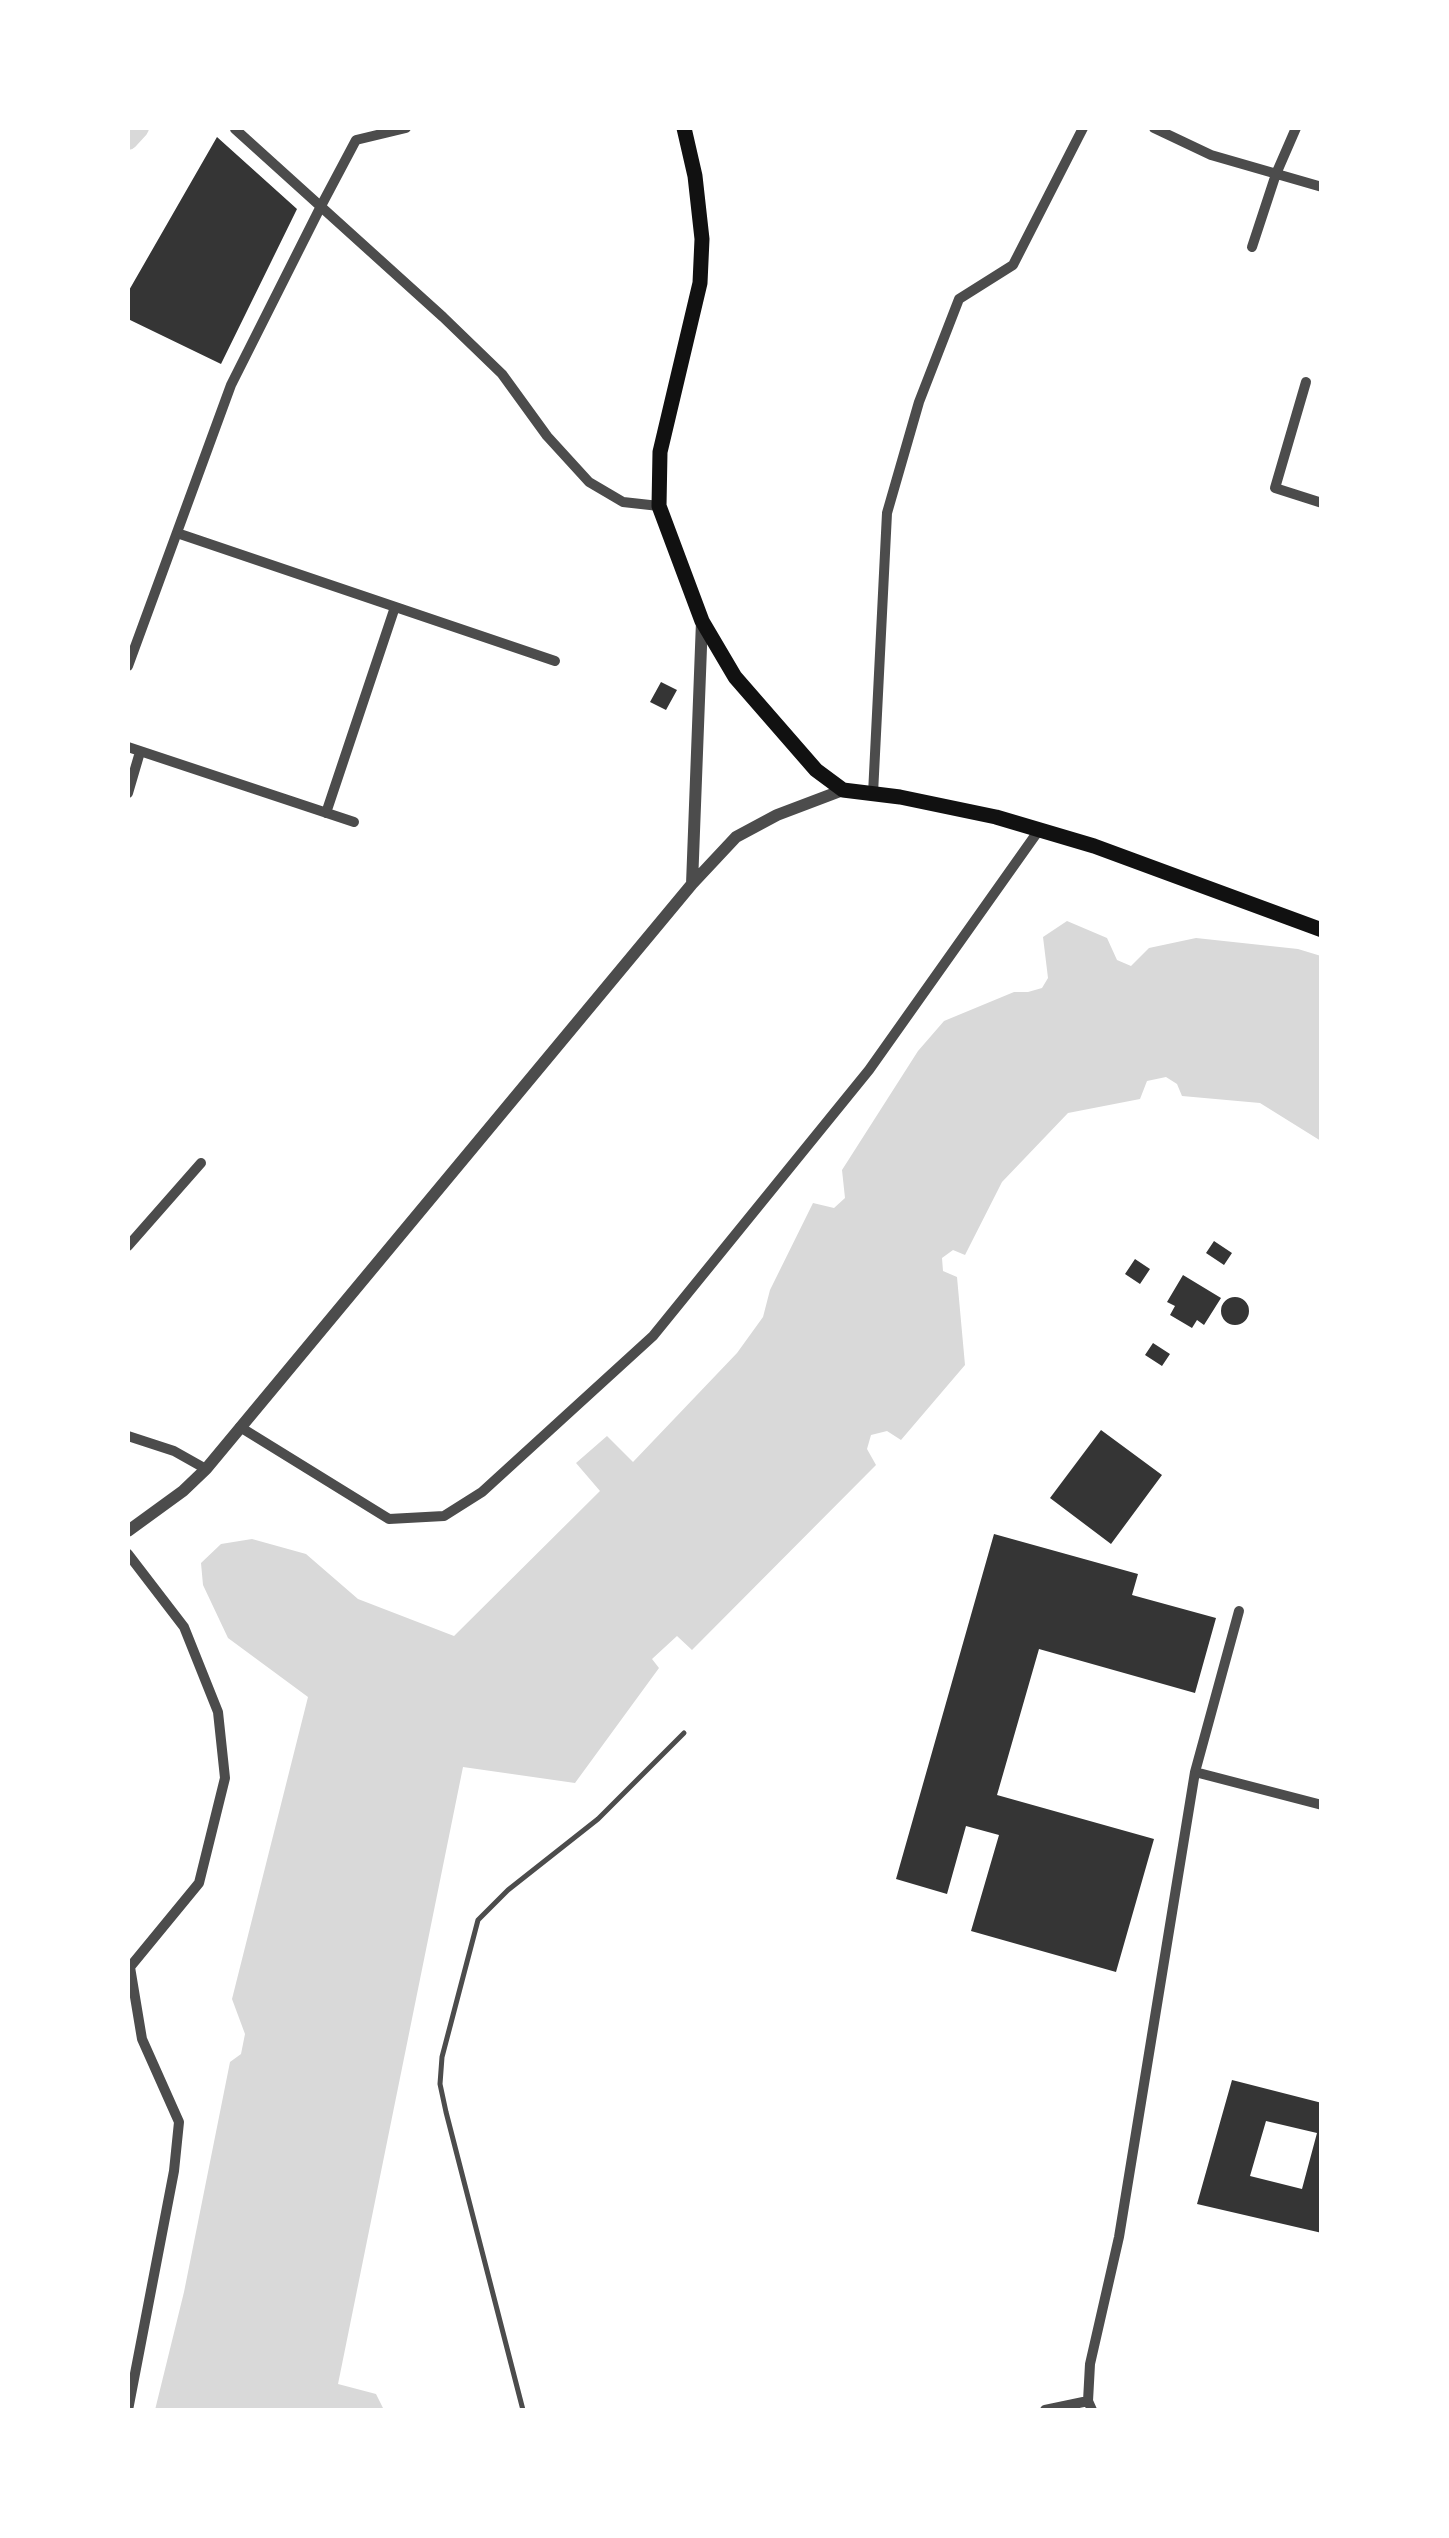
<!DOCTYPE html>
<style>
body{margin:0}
#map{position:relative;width:1449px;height:2538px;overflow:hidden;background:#fff;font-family:Montserrat,sans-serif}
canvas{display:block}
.frame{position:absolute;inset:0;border:130px solid #fff;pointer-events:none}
</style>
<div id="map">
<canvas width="1449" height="2538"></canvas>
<div class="frame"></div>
</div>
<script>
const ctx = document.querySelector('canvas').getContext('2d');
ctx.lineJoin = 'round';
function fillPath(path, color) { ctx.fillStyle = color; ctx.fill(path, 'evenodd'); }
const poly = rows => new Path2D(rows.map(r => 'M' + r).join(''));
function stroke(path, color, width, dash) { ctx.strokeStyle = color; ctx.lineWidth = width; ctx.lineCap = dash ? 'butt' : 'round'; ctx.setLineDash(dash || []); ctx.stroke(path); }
const water = poly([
 [1067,921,1107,938,1117,960,1131,966,1149,948,1196,938,1298,949,1321,956,1321,1141,1260,1103,1182,1096,1177,1084,1166,1077,1147,1081,1140,1099,1068,1113,1002,1182,965,1255,953,1250,942,1258,943,1271,957,1277,965,1365,901,1440,887,1431,871,1435,867,1449,876,1465,692,1650,677,1636,652,1659,659,1668,575,1783,463,1767,338,2384,376,2394,384,2410,155,2410,184,2292,230,2062,241,2054,245,2034,232,1999,308,1697,228,1638,203,1585,201,1563,221,1544,252,1539,306,1554,358,1599,454,1636,600,1491,576,1463,607,1436,633,1462,737,1353,763,1317,770,1290,813,1203,834,1208,845,1198,842,1170,918,1051,944,1021,1014,992,1028,992,1042,988,1048,978,1043,937]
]);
const canal = poly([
 [128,140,139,128]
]);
const building = poly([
 [217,137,297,209,221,364,128,319,128,292],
 [661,682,677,690,666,710,650,702],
 [1214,1241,1232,1253,1224,1265,1206,1253],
 [1135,1259,1150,1269,1140,1284,1125,1274],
 [1183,1275,1221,1298,1204,1325,1197,1320,1192,1328,1170,1315,1175,1306,1167,1302],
 '1221 1311a14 14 0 1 1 28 0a14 14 0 1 1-28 0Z',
 [1153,1343,1170,1354,1162,1366,1145,1355],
 [1101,1430,1162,1475,1111,1544,1050,1498],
 [994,1534,1138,1574,1132,1595,1216,1618,1195,1693,1039,1649,997,1795,1154,1839,1116,1972,971,1931,999,1835,966,1826,947,1894,896,1879],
 [1232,2080,1322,2103,1322,2233,1197,2204],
 [1266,2121,1317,2133,1302,2189,1250,2176]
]);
const service = poly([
 [523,2410,446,2112,440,2084,442,2057,478,1920,508,1890,598,1819,684,1733]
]);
const minor = poly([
 [1154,128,1211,155,1322,187],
 [235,129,443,317,502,374,547,436,589,482,623,502,659,506],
 [1252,247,1276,174,1296,128],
 [1306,382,1275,488,1322,503],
 [177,533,555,661],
 [128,666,231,385,321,206,356,140,406,128],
 [128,747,354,822],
 [128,793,140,752],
 [873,794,887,513,919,402,959,299,1013,265,1083,128],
 [326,813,395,607],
 [128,1246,201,1163],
 [240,1427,389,1519,444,1516,482,1492,653,1336,869,1070,1039,830],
 [128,1436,174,1451,206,1469],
 [128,1554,184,1627,218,1712,225,1778,199,1883,130,1967,142,2039,179,2122,174,2171,128,2410],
 [1195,1772,1322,1805],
 [1045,2410,1088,2401],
 [1092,2410,1088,2401,1090,2364,1119,2237,1195,1772,1239,1611]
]);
const tertiary = poly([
 [692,884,736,837,777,815,843,790],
 [128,1531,183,1491,206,1469,692,884,702,621]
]);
const secondary = poly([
 [684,128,695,176,702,239,700,283,660,452,659,506,702,621,735,677,816,770,843,790,900,797,996,817,1094,846,1322,930]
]);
fillPath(water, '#d9d9d9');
stroke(canal, '#d9d9d9', 20);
fillPath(building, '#353535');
stroke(service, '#4c4c4c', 5);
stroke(minor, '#4c4c4c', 10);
stroke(tertiary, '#4c4c4c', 12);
stroke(secondary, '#111', 15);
</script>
